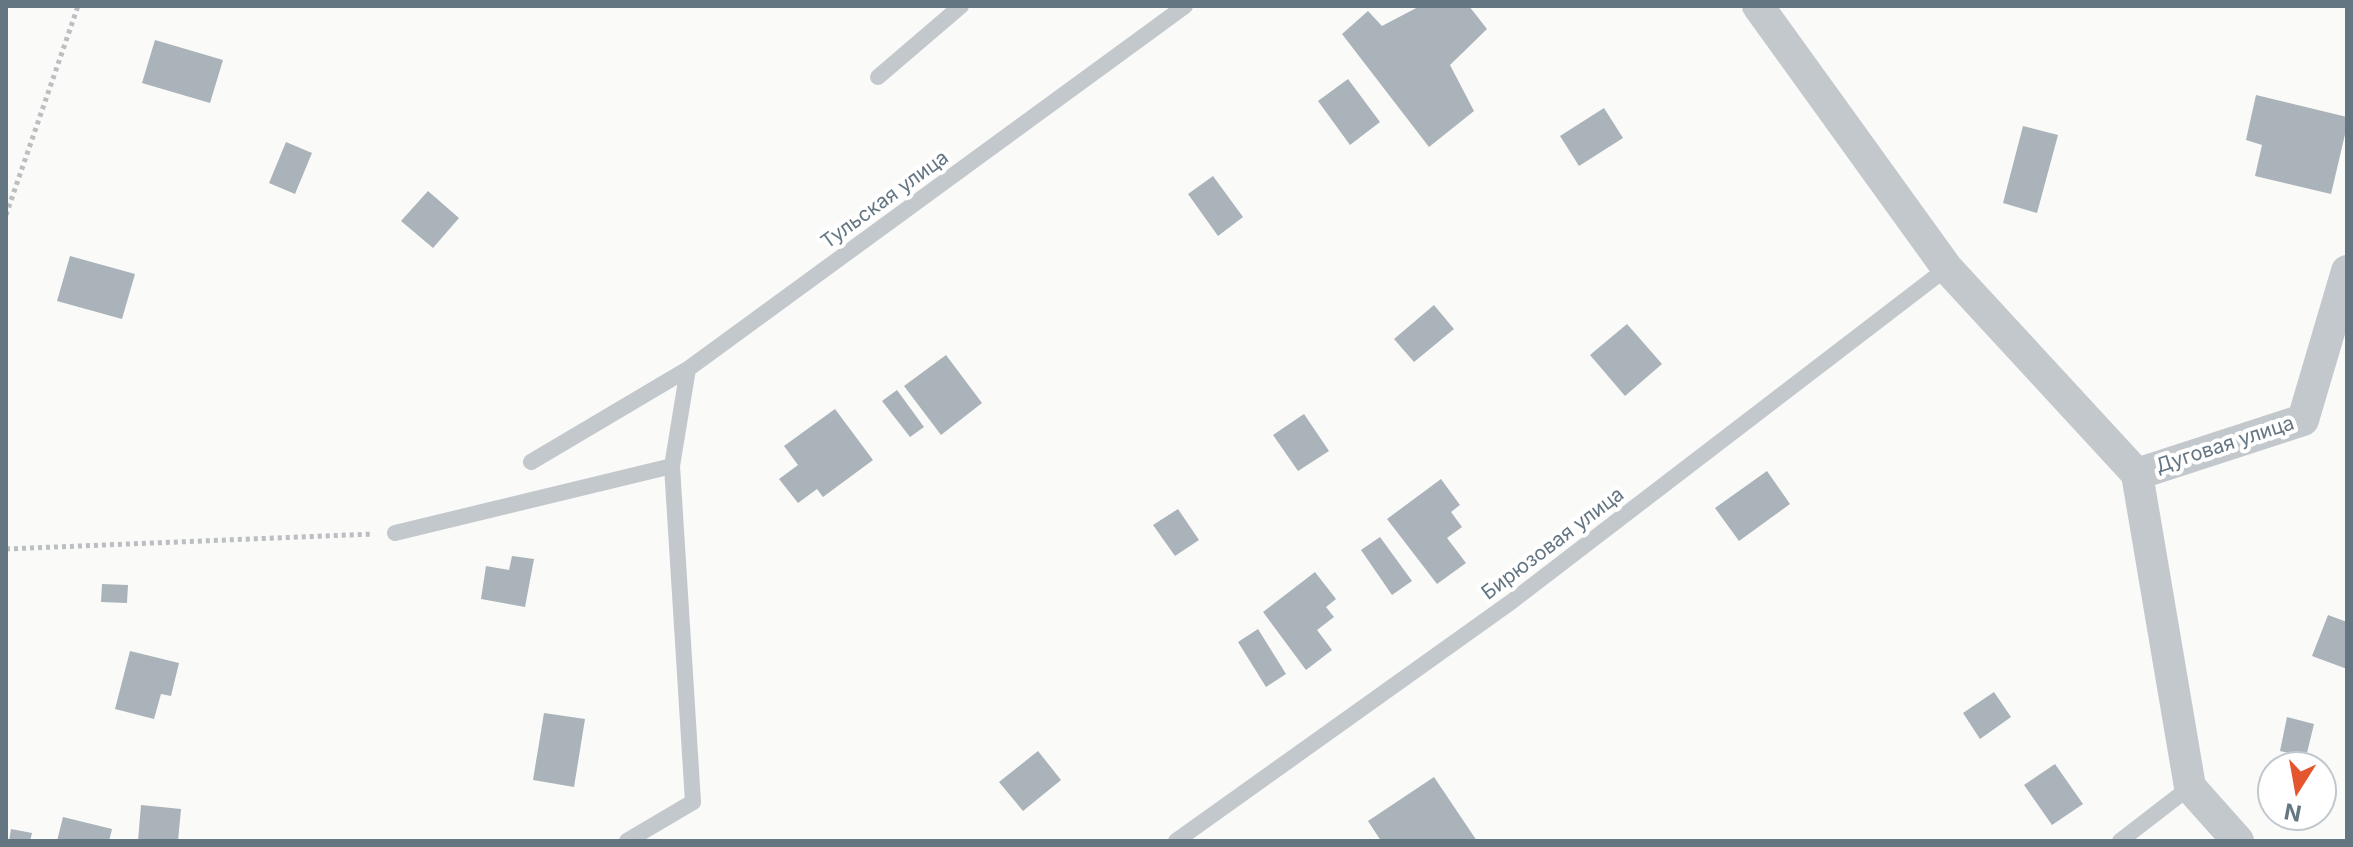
<!DOCTYPE html>
<meta charset="utf-8">
<style>
body{margin:0}
#map{position:relative;width:2353px;height:847px;overflow:hidden;background:#fafaf8;font-family:Inter,sans-serif}
canvas{display:block}
.frame{position:absolute;inset:0;border:8px solid #657683;pointer-events:none}
.north{position:absolute;left:2257px;top:751px;width:80px;height:80px;box-sizing:border-box;background:#fff;border:2px solid #c1c8cd;border-radius:50%;rotate:191deg;font-size:22px;font-weight:700;line-height:32px;text-align:center;color:#657683}
.north::after{content:'';display:block;margin:auto;width:28px;height:36px;background:#e4572e;clip-path:polygon(50% 0,100% 100%,50% 72%,0 100%)}
</style>
<div id="map">
<canvas width="2353" height="847"></canvas>
<div class="frame"></div>
<div class="north">N</div>
</div>
<script>
const ctx = document.querySelector('canvas').getContext('2d');
ctx.lineJoin = 'round';
function fillPath(path, color) { ctx.fillStyle = color; ctx.fill(path, 'evenodd'); }
const poly = rows => new Path2D(rows.map(r => 'M' + r).join(''));
function stroke(path, color, width, dash) { ctx.strokeStyle = color; ctx.lineWidth = width; ctx.lineCap = dash ? 'butt' : 'round'; ctx.setLineDash(dash || []); ctx.stroke(path); }
function write(font, color, halo, rows, align = 'center') {
  ctx.font = font + ' Inter,sans-serif'; ctx.lineWidth = 8; ctx.setLineDash([]); ctx.textBaseline = 'middle'; ctx.strokeStyle = halo; ctx.fillStyle = color; for (const [text, x, y, turn = 0] of rows) {
    ctx.save(); ctx.translate(x, y); ctx.rotate((+turn || 0) * Math.PI / 180); ctx.textAlign = isNaN(turn) ? turn : align; if (halo) ctx.strokeText(text, 0, 0); ctx.fillText(text, 0, 0); ctx.restore();
  }
}
const building = poly([
 [1420,6,1469,6,1487,29,1450,65,1474,111,1429,147,1342,34,1368,11,1382,26],
 [155,40,223,60,210,103,142,83],
 [1348,79,1380,122,1350,145,1318,101],
 [2256,95,2347,117,2347,126,2331,194,2255,176,2262,145,2246,140],
 [1604,108,1623,138,1579,166,1560,136],
 [2023,126,2058,135,2037,213,2003,203],
 [286,142,312,153,295,194,269,183],
 [1213,176,1243,217,1218,236,1188,194],
 [428,191,459,218,433,248,401,221],
 [70,256,135,274,122,319,57,301],
 [1434,305,1454,329,1414,362,1394,339],
 [1627,324,1662,364,1625,396,1590,355],
 [946,355,982,403,941,435,904,386],
 [897,390,924,427,910,437,882,401],
 [835,409,873,460,823,497,817,489,798,503,779,479,798,465,784,446],
 [1304,414,1329,451,1298,471,1273,435],
 [1767,471,1790,504,1739,541,1715,508],
 [1441,479,1460,505,1451,512,1462,527,1447,538,1466,563,1437,584,1387,519],
 [1178,509,1199,540,1175,556,1153,525],
 [1380,537,1412,581,1392,595,1361,550],
 [512,556,534,559,525,607,481,599,486,566,509,570],
 [1315,572,1336,599,1326,607,1334,617,1317,630,1332,650,1306,670,1263,612],
 [102,584,128,585,127,603,101,602],
 [2328,615,2347,622,2347,669,2312,656],
 [1258,629,1286,674,1266,687,1238,642],
 [130,651,179,663,171,696,161,694,154,719,115,709],
 [1994,692,2011,717,1980,739,1963,713],
 [544,713,585,719,574,787,533,780],
 [2287,717,2314,724,2306,757,2280,751],
 [1038,751,1061,780,1023,811,999,782],
 [2055,764,2083,804,2052,825,2024,785],
 [1434,777,1477,841,1381,841,1368,821],
 [141,805,181,809,178,841,138,841],
 [63,817,112,829,109,841,57,841],
 [11,829,32,833,30,841,9,841]
]);
const path = poly([
 [6,215,78,6],
 [6,549,373,534]
]);
const lane = poly([
 [878,77,961,6],
 [531,462,688,369],
 [672,466,688,369,1185,6],
 [395,533,672,466,693,802,627,841],
 [1176,841,1511,602,1947,268],
 [2120,841,2190,787]
]);
const street = poly([
 [1758,6,1947,268,2137,474,2190,787,2238,841],
 [2137,474,2303,420,2347,271]
]);
const streetNames = [
 ["Тульская улица",885,200,-36],
 ["Дуговая улица",2225,445,-18],
 ["Бирюзовая улица",1553,544,-37]
];
fillPath(building, '#aab3b9');
stroke(path, '#bbbfc2', 5, [4, 4]);
stroke(lane, '#c3c8cc', 16);
stroke(street, '#c3c8cc', 32);
write('20px', '#657683', '#fff', streetNames);
</script>
